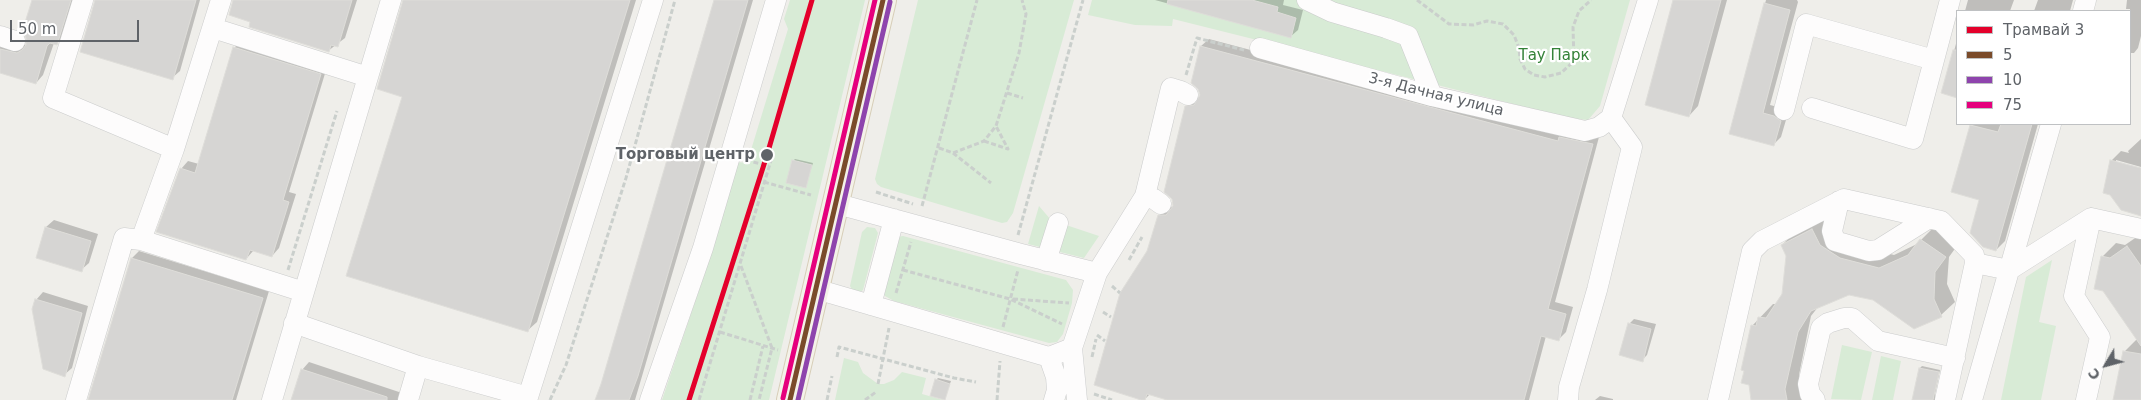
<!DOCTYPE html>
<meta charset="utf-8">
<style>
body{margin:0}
#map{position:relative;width:2141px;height:400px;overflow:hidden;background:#efeeea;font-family:"DejaVu Sans",sans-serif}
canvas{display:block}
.legend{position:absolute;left:1956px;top:10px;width:175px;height:115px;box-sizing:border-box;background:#fff;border:1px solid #bfc1c3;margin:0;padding:6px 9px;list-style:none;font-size:15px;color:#5f6368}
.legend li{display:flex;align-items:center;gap:10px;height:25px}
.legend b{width:25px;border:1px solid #bfc1c3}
.north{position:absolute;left:2081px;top:340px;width:50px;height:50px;-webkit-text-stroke:4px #fff;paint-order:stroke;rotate:233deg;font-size:14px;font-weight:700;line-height:20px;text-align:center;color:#5f6368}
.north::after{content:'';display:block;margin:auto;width:18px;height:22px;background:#5f6368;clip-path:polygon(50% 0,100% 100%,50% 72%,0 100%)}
.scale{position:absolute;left:10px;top:20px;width:129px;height:22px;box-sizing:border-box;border:2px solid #5f6368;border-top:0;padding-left:6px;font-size:15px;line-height:18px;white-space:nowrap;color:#5f6368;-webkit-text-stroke:4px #fff;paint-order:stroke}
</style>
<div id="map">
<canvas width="2141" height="400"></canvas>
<ul class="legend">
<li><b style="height:6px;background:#e4002b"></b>Трамвай 3</li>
<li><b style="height:6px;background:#7a4b2a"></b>5</li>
<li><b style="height:6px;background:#8e44ad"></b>10</li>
<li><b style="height:6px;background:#e5007d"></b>75</li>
</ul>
<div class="north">С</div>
<div class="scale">50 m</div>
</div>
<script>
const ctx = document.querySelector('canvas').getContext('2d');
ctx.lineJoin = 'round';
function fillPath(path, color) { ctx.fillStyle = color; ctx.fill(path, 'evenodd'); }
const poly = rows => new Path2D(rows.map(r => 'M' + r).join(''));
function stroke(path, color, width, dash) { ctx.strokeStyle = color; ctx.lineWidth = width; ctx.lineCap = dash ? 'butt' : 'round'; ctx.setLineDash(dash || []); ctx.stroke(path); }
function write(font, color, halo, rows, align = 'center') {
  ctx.font = font + ' "DejaVu Sans",sans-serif'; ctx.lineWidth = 4.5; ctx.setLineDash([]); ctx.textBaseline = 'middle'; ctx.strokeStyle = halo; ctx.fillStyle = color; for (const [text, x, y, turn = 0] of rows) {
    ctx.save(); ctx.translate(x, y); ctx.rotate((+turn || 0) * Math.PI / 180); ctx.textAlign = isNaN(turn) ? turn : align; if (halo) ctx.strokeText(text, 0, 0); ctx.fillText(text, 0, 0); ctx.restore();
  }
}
const green = poly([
 [790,0,865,0,769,400,662,400,704,275,737,162,747,163,788,29,784,19],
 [918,0,1074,0,1013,213,1007,222,1002,223,881,187,877,184,875,179],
 [1092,0,1630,0,1600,106,1588,120,1569,118,1173,19,1172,26,1135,25,1088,15],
 [1039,206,1051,220,1099,236,1084,258,1028,244],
 [867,227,875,228,878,233,863,290,859,293,853,291,850,286,862,232],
 [903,236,1066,280,1073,290,1072,303,1063,334,1057,342,1049,343,894,301,885,296,881,289,897,237],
 [2052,260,2039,322,2056,326,2041,400,2001,400,2026,277],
 [1842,345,1872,352,1861,400,1831,399],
 [1881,356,1901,361,1893,400,1872,400],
 [844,358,858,362,863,373,878,384,884,384,894,380,902,372,926,378,922,394,943,400,835,400]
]);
const shadow = poly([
 [33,0,76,0,64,36,56,44,54,43,43,75,36,83,0,72,0,39,20,46,28,44],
 [95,0,200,0,180,71,172,78],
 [234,0,357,0,345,38,328,51,252,21],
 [404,0,636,0,537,322,527,331,403,96],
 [716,0,753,0,635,400,597,400],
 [1155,0,1284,0,1283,5,1303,10,1298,30,1290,37],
 [1675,0,1727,0,1698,106,1689,116],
 [1766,0,1797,0,1798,2,1770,105,1782,108,1788,113,1781,137,1773,145,1730,133],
 [1968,0,2014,0,2010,11,1965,11],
 [2038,0,2073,0,2070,11,2034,11],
 [2127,0,2141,0,2141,36,2138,48,2134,53,2130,53,2130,9,2126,9],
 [1209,39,1565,133,1599,137,1555,302,1573,307,1566,332,1559,339,1546,336,1529,400,1171,400,1150,394,1144,400,1148,252,1159,216,1167,208,1174,206,1186,107,1201,96,1201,46],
 [1957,40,1957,96,1943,92],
 [241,41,327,67,289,192,296,194,279,248,272,256,254,250,246,259,181,169,188,161,199,164,234,48],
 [1973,124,2038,124,2005,241,1996,250,1981,199,1953,191],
 [2141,139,2141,167,2116,160,2116,163,2141,169,2141,215,2111,161,2121,151,2129,153,2128,151],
 [795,159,813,163,805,186,793,161],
 [1827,216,1834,231,1854,244,1894,255,1917,244,1935,226,1959,243,1949,257,1947,284,1955,302,1941,315,1849,294,1818,307,1811,316,1799,375,1804,400,1752,400,1752,326,1773,304,1776,304,1783,295,1787,256,1782,245,1796,231],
 [54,220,98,234,89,263,81,270,37,257,46,227],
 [2141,234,2141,400,2114,400,2125,351,2137,339,2102,257,2116,243,2125,245],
 [139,251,269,291,236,400,90,400,132,258],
 [43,292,88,306,72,368,64,375,36,300],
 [1634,319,1656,324,1647,355,1642,360,1629,324],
 [309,362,402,393,406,400,292,400,302,370],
 [1922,366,1940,370,1935,394,1936,400,1913,400,1920,368],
 [938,378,951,381,945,398,936,380],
 [1600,396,1613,399,1613,400,1595,400]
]);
const building = poly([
 [32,0,71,0,57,45,50,43,47,46,36,84,0,73,0,49,17,53,22,50,26,45,26,38,22,32,32,0],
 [95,0,196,0,173,80,80,52,95,0],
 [233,0,352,0,338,47,331,45,329,52,249,27,250,22,229,15,233,0],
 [403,0,630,0,528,332,346,276,402,97,377,89,403,0],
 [714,0,748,0,638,376,629,400,595,400,601,384,714,0],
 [1168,0,1252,0,1278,7,1277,12,1296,18,1291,38,1167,4,1168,0],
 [1673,0,1721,0,1689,117,1645,105,1673,0],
 [1764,3,1790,10,1763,113,1774,116,1781,121,1774,146,1729,134,1764,3],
 [1200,46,1558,141,1559,137,1593,144,1548,309,1566,314,1559,341,1541,336,1524,400,1167,400,1147,394,1145,400,1141,400,1094,385,1120,293,1147,251,1158,215,1166,215,1173,206,1172,199,1164,192,1185,106,1194,105,1200,95,1198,89,1191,83,1200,46],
 [233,47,321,74,283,200,289,202,272,257,250,250,246,260,156,232,180,168,195,173,233,47],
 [1953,50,1957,50,1957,98,1941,93,1953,50],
 [2001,124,2032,124,1996,251,1983,247,1970,233,1979,200,1951,192,1970,125,1998,132,2001,124],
 [792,160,812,165,806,188,786,183,792,160],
 [2110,160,2141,168,2141,216,2121,210,2110,195,2103,193,2110,160],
 [45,227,91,241,82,272,36,258,45,227],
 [1812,229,1820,245,1840,258,1879,268,1908,255,1920,239,1946,257,1935,272,1934,299,1942,317,1914,329,1873,300,1849,295,1811,311,1798,332,1785,389,1787,400,1751,400,1749,385,1741,383,1744,371,1741,370,1751,325,1756,326,1758,317,1766,318,1782,294,1786,256,1781,245,1812,229],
 [2127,246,2141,266,2141,346,2103,291,2094,289,2101,256,2110,258,2127,246],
 [131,258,263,298,232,400,88,400,131,258],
 [35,299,82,313,65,377,43,369,32,309,35,299],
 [1628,323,1651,329,1643,362,1619,355,1628,323],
 [2123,351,2141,354,2141,400,2113,400,2123,351],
 [1919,368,1939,372,1933,400,1912,400,1919,368],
 [301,369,387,397,387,400,291,400,301,369],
 [935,379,950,384,945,400,930,396,935,379]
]);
const path = poly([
 [1417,0,1449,24,1473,25,1487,21,1503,24,1514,35,1519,48,1520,59,1525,69,1534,75,1545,77,1561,73,1574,61,1573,27,1579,11,1591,0],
 [1186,75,1197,38,1244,50],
 [1007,93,1023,98],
 [984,141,1008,149,996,126],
 [939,148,953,153,984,141,996,126,1019,53,1026,14,1022,0],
 [953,153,991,183],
 [748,157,753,162,769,166],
 [764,182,811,195],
 [876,192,913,204],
 [922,206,977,0],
 [1018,235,1083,0],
 [1129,260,1142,237],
 [741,266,772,348,759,400],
 [288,270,337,111],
 [903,270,1010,299,1062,324],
 [1112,286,1120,293],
 [896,293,911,242],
 [1013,299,1069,303],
 [1103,312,1111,317],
 [1003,327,1018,270],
 [720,332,778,350],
 [1097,335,1105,341],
 [837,357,839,347,954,378,976,382],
 [1092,357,1096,339],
 [878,384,889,328],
 [1094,394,1112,400],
 [550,400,566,365,626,178,675,0],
 [699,400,772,157],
 [750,400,763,346],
 [827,400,832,376],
 [865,400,876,392],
 [997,400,1000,361]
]);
const minor = poly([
 [83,0,53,98,174,149],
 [1307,0,1332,12,1386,28,1408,36,1432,96],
 [2083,11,2086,0],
 [213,28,368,77,304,292],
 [0,36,15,41],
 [1260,48,1432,96,1585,131,1599,127,1611,118],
 [368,77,391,0],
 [1812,108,1913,139,1950,0],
 [1784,110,1806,24,1934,60],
 [1611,118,1648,0],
 [1145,196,1154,199,1161,204],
 [1839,201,1832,231,1835,241,1869,251,1878,250,1929,218],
 [834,203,1021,254,1097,273],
 [141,240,174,149,221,0],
 [1046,261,1058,223],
 [1975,263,2009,270,2091,218,2141,229],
 [816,289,1049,357,1072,348],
 [871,305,894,219],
 [294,323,418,366,528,397,653,0],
 [1049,357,1056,377,1057,390,1054,400],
 [76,400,124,238,141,240,304,292,272,400],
 [408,400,418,366],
 [650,400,703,248,776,0],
 [1077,400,1072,348,1097,273,1145,196,1171,88,1181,91,1188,95],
 [1568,400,1569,387,1597,290,1632,147,1611,118],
 [1718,400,1752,251,1762,241,1844,199,1941,221,1974,255,1975,263,1945,400],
 [1815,400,1810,394,1808,384,1821,328,1828,323,1844,318,1852,318,1878,341,1955,358],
 [1972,400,2051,124],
 [2086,400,2100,337,2074,296,2091,218]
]);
const major = poly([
 [790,400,883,0]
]);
const bus1 = poly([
 [790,400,883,0]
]);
const bus2 = poly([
 [798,400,890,2]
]);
const bus3 = poly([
 [783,398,875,0]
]);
const tram1 = poly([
 [689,400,767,155,812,0]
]);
const markers = [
 [767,155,7,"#5f6368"]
];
const parkNames = [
 ["Тау Парк",1554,56]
];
const streetNames = [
 ["3-я Дачная улица",1436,95,14]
];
const stopNames = [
 ["Торговый центр",755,155]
];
fillPath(green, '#d8ebd6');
fillPath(shadow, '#0003');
fillPath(building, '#d6d5d3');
stroke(building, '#deddd9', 1);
stroke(minor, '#cbcccc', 21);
stroke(major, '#d7ceb8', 28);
stroke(path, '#cacfcc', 3, [5, 2.5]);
stroke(minor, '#fdfcfc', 20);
stroke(major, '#f4f2e9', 26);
stroke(bus1, '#7a4b2a', 5);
stroke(bus2, '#8e44ad', 5);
stroke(bus3, '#e5007d', 5);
stroke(tram1, '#e4002b', 5);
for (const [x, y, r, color] of markers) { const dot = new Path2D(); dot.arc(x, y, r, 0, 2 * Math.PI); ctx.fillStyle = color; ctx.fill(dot); stroke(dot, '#fff', 2); }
write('15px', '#348238', '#fff', parkNames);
write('15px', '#5f6368', '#fff', streetNames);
write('bold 15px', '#5f6368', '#fff', stopNames, 'right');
</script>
